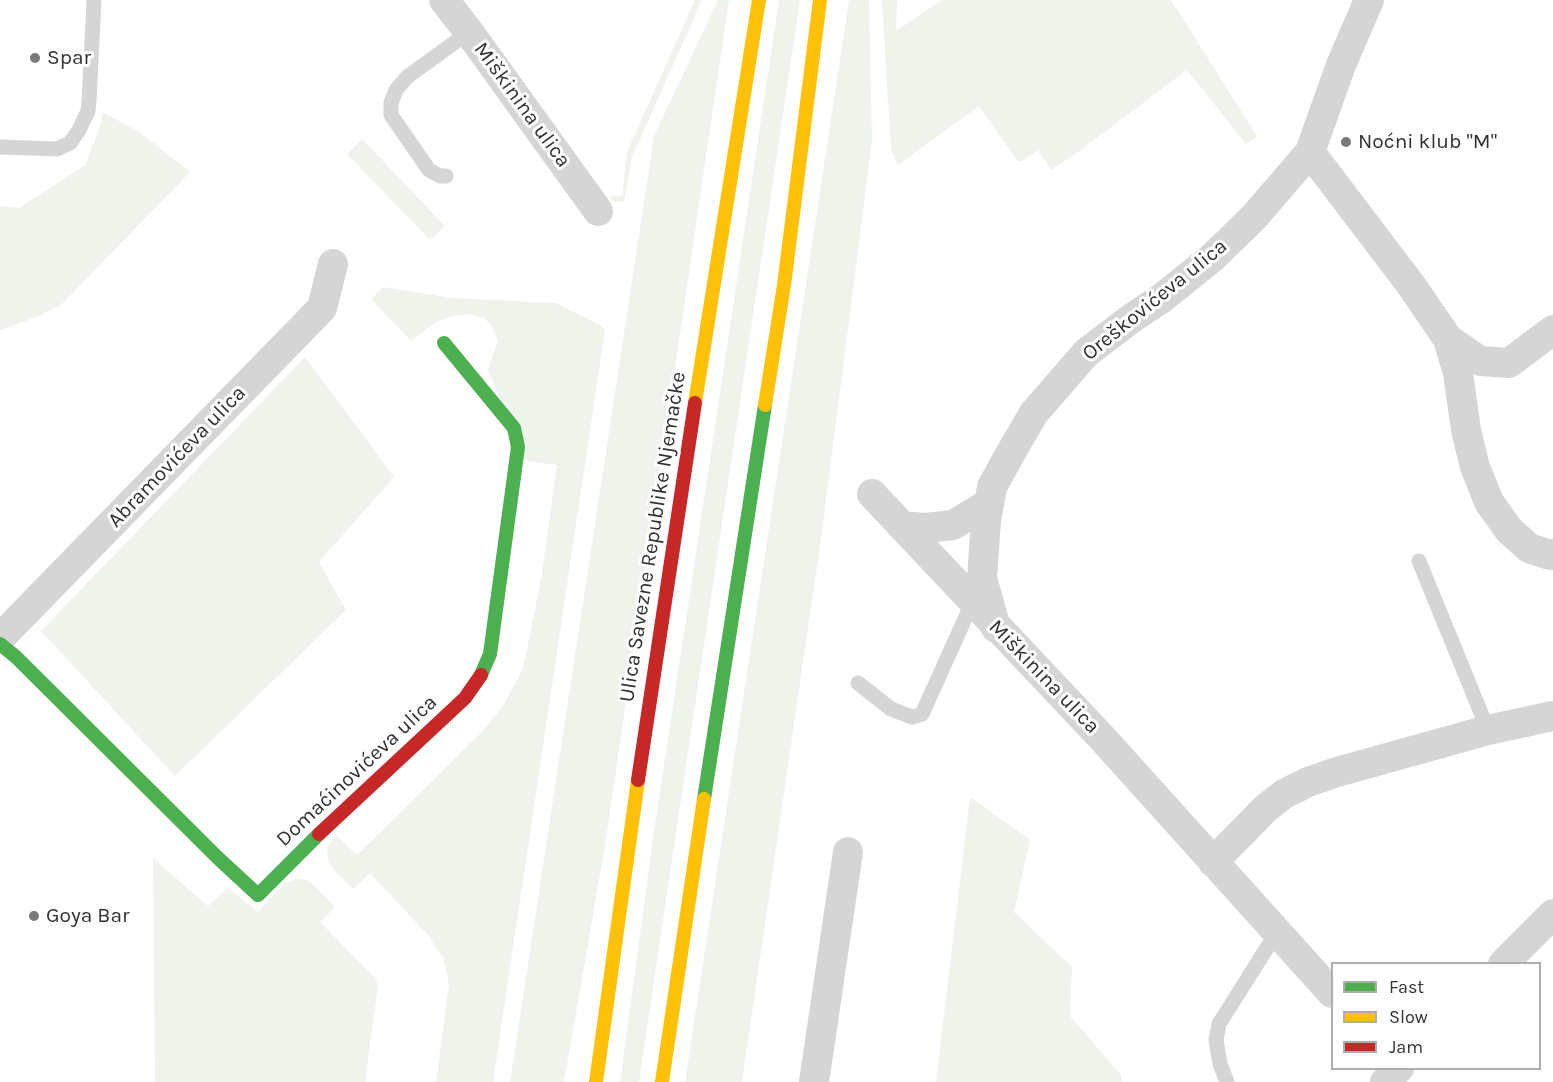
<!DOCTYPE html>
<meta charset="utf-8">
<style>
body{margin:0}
#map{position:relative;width:1553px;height:1082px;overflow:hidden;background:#fff;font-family:Karla,sans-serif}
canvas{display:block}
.legend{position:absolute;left:1331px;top:962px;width:210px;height:108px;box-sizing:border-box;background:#fff;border:2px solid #adadad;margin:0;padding:8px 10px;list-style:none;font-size:18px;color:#313131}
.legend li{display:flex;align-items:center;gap:12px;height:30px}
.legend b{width:30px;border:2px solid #adadad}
</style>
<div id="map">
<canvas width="1553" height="1082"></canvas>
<ul class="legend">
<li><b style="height:8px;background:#4caf50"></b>Fast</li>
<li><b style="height:8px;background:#ffc107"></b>Slow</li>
<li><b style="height:8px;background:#c62828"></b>Jam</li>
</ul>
</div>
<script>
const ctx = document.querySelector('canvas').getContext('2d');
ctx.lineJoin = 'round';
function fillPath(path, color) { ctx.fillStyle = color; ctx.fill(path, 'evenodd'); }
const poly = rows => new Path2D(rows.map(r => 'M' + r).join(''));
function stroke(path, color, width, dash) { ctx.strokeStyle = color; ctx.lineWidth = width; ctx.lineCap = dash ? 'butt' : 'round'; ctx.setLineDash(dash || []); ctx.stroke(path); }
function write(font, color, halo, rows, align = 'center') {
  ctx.font = font + ' Karla,sans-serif'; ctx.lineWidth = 6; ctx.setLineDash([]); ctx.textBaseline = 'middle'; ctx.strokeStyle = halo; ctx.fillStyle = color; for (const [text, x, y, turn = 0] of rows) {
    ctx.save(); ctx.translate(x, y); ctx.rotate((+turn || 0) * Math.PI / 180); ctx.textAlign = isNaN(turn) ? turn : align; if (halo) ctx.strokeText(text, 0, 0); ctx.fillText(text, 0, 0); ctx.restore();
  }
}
const green = poly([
 [695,0,702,0,632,157,624,202,614,202,609,196,622,196,627,152],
 [718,0,729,0,605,846,564,1082,510,1082,654,136],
 [779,0,800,0,639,1082,620,1082,653,838],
 [849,0,869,0,872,141,822,532,742,1082,685,1082],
 [882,0,897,0,896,31,942,0,1171,0,1257,136,1246,144,1187,70,1078,152,1051,170,1038,150,1019,163,979,106,898,165,891,150],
 [102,112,138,131,190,172,61,305,39,316,0,330,0,206,19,208,85,165,101,124],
 [362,139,445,226,430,240,347,154],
 [383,287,452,298,556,303,601,325,605,330,493,1082,436,1082,449,985,444,960,428,935,370,873,353,889,333,869,328,861,327,848,336,835,357,855,483,731,503,706,523,668,529,639,541,579,557,465,527,461,490,376,488,368,498,341,491,324,482,317,468,314,453,316,436,322,411,341,371,299],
 [305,357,394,477,319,562,346,610,175,776,41,631],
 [970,797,1030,840,1014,912,1072,967,1070,1016,1121,1075,1122,1082,936,1082],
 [153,858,208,906,228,888,258,912,283,884,296,879,305,879,311,883,335,907,320,922,375,978,378,986,365,1082,155,1082]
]);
const lane = poly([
 [0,147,57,149,70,143,79,130,88,111,89,101,94,0],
 [446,176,440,176,429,170,391,115,391,103,396,90,407,77,469,32],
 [1419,561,1488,730],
 [858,683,891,709,912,717,922,714,973,601],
 [1227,1082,1220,1064,1216,1040,1219,1024,1277,932]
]);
const street = poly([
 [444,0,469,32,598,211],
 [1310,152,1411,285,1448,339,1458,373,1466,430,1475,467,1489,502,1509,530,1529,548,1550,555,1553,554],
 [1448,339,1480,361,1509,363,1553,330],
 [872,494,1104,740,1332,993],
 [902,526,925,528,953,525,988,504],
 [996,628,982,578,986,521,992,487,1010,454,1034,413,1086,353,1132,318,1162,298,1213,257,1254,217,1310,152,1341,65,1369,0],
 [0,638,322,308,333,264],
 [1213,862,1265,809,1284,794,1308,782,1337,772,1488,730,1553,716],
 [1503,964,1553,914],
 [814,1082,848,852],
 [1385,1082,1399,1068]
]);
const fast = poly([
 [444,343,514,428,518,447,490,654,481,675],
 [0,644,16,657,218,858,258,895,319,834],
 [704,799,765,405]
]);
const slow = poly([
 [695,403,759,0],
 [765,405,784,285,820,0],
 [596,1082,638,780],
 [662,1082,704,799]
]);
const jam = poly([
 [638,780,695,403],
 [319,834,465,698,481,675]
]);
const markers = [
 [35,58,6,"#797979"],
 [1346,142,6,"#797979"],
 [34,916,6,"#797979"]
];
const poiNames = [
 ["Spar",47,58],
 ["Noćni klub \"M\"",1358,142],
 ["Goya Bar",46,916]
];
const streetNames = [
 ["Miškinina ulica",522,105,54],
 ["Oreškovićeva ulica",1155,300,-39],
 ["Abramovićeva ulica",177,457,-46],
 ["Ulica Savezne Republike Njemačke",653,537,-81],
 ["Miškinina ulica",1044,677,46],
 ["Domaćinovićeva ulica",357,771,-43]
];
fillPath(green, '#f0f3ec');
stroke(lane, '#d5d5d5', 15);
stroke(street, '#d5d5d5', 30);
stroke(fast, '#4caf50', 14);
stroke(slow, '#ffc107', 14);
stroke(jam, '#c62828', 14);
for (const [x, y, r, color] of markers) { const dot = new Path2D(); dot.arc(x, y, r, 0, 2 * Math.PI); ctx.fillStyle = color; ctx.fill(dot); stroke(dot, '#fff', 2); }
write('21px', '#313131', '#fff', poiNames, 'left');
write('21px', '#313131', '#fff', streetNames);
</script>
